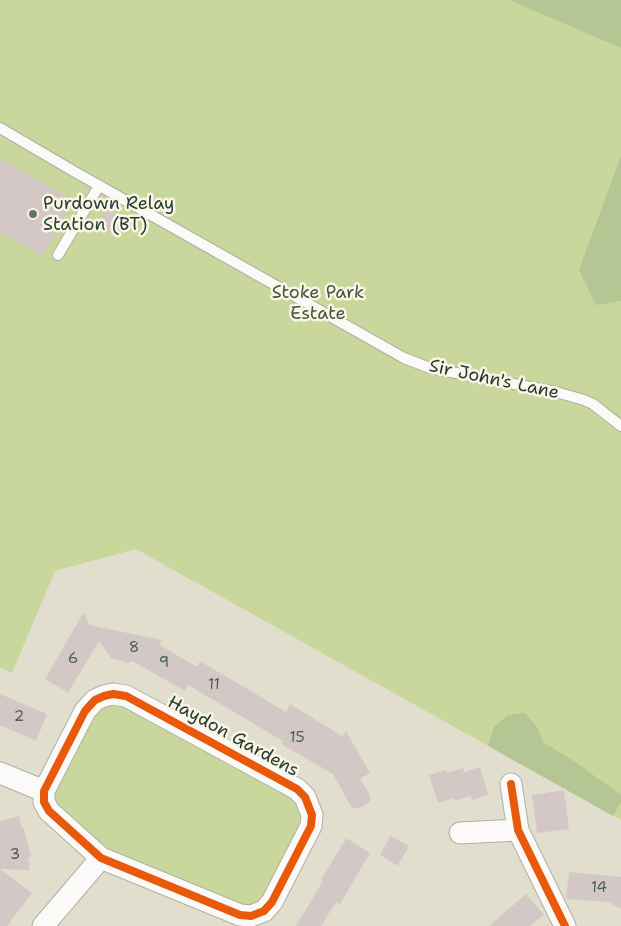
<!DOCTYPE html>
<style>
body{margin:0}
canvas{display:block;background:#e2decd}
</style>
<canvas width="621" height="926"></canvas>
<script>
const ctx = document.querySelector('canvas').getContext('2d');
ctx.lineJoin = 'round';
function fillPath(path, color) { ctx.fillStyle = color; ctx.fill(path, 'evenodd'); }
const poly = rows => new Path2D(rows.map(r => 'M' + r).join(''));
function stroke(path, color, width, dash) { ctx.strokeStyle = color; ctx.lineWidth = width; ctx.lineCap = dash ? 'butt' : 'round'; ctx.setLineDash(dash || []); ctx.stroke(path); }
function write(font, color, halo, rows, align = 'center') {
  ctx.font = font + ' "Shantell Sans",sans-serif'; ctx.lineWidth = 5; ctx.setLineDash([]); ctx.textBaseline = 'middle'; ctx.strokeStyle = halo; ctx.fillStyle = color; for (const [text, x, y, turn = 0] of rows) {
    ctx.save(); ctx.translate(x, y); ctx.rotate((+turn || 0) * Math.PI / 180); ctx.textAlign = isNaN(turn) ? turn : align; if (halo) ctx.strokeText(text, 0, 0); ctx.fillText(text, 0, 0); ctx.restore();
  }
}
const green = poly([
 [0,0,621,0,621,820,136,549,55,571,12,673,0,667],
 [119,703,296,800,304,820,262,901,247,906,236,906,99,847,52,799,93,714,102,707]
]);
const forest = poly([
 [509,0,621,0,621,48],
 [621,156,621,301,596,305,579,270],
 [525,713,538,729,543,742,575,762,621,795,621,802,613,816,488,746,494,727,508,715]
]);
const building = poly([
 [0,158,74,201,43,256,0,233],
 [107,209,128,222,119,237,98,224],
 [84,612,89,625,162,640,160,645,197,667,200,661,286,712,290,704,342,736,346,731,370,773,360,779,370,795,370,802,359,808,352,808,333,774,281,744,283,741,188,685,185,691,132,661,129,663,111,658,99,641,68,693,45,679],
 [0,694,47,714,36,741,0,725],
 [480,767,488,795,472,800,471,796,455,801,454,798,438,803,429,775,446,770,447,773,463,768,464,772],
 [564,790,569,829,537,833,532,795],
 [19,816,21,826,24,828,31,857,28,858,30,870,0,869,0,821],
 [390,836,409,846,398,866,380,855],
 [346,838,370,853,340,904,336,902,321,926,296,926,323,881,321,880],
 [0,869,32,893,7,926,0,926],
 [569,872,621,877,621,909,609,902,566,899],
 [526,894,544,915,530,926,489,926]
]);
const service = poly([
 [0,128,75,172,404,358,430,368,556,392,584,400,593,404,621,426],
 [58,255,99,186]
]);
const minor = poly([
 [113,694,126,696,297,789,305,797,312,815,311,826,272,902,264,911,251,916,240,915,101,858,49,811,44,802,44,791,85,711,95,700,104,696,113,694],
 [0,773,44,791],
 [511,784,518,830,565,926],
 [460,833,518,830],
 [43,926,101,858]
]);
const cycleway = poly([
 [113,694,126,696,297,789,305,797,312,815,311,826,272,902,264,911,251,916,240,915,101,858,49,811,44,802,44,791,85,711,95,700,104,696,113,694],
 [511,784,518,830,565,926]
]);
const markers = [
 [33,214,5,"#63756a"]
];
const numberNames = [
 ["8",134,648],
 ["6",73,659],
 ["9",164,663],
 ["11",214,685],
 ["2",19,717],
 ["15",297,738],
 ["3",15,855],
 ["14",599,888]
];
const poiNames = [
 ["Purdown Relay",43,204],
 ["Station (BT)",43,225]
];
const parkNames = [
 ["Stoke Park",318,293],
 ["Estate",318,314]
];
const streetNames = [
 ["Sir John's Lane",494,380,12],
 ["Haydon Gardens",233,737,29]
];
fillPath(green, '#c9d69c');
fillPath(forest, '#b4c694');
fillPath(building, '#d3c8c5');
stroke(service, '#afb0a4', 12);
stroke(minor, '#afb0a4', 23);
stroke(service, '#fbfaf8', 10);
stroke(minor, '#fbfaf8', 21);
stroke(cycleway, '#e8590c', 8);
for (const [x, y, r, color] of markers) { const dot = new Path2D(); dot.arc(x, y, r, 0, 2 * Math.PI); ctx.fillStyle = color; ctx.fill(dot); stroke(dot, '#fcf5e5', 2); }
write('15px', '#4c6058', null, numberNames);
write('18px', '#1f3d34', '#fcf5e5', poiNames, 'left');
write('18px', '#3d5a41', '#fcf5e5', parkNames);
write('18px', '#1f3d34', '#fcf5e5', streetNames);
</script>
